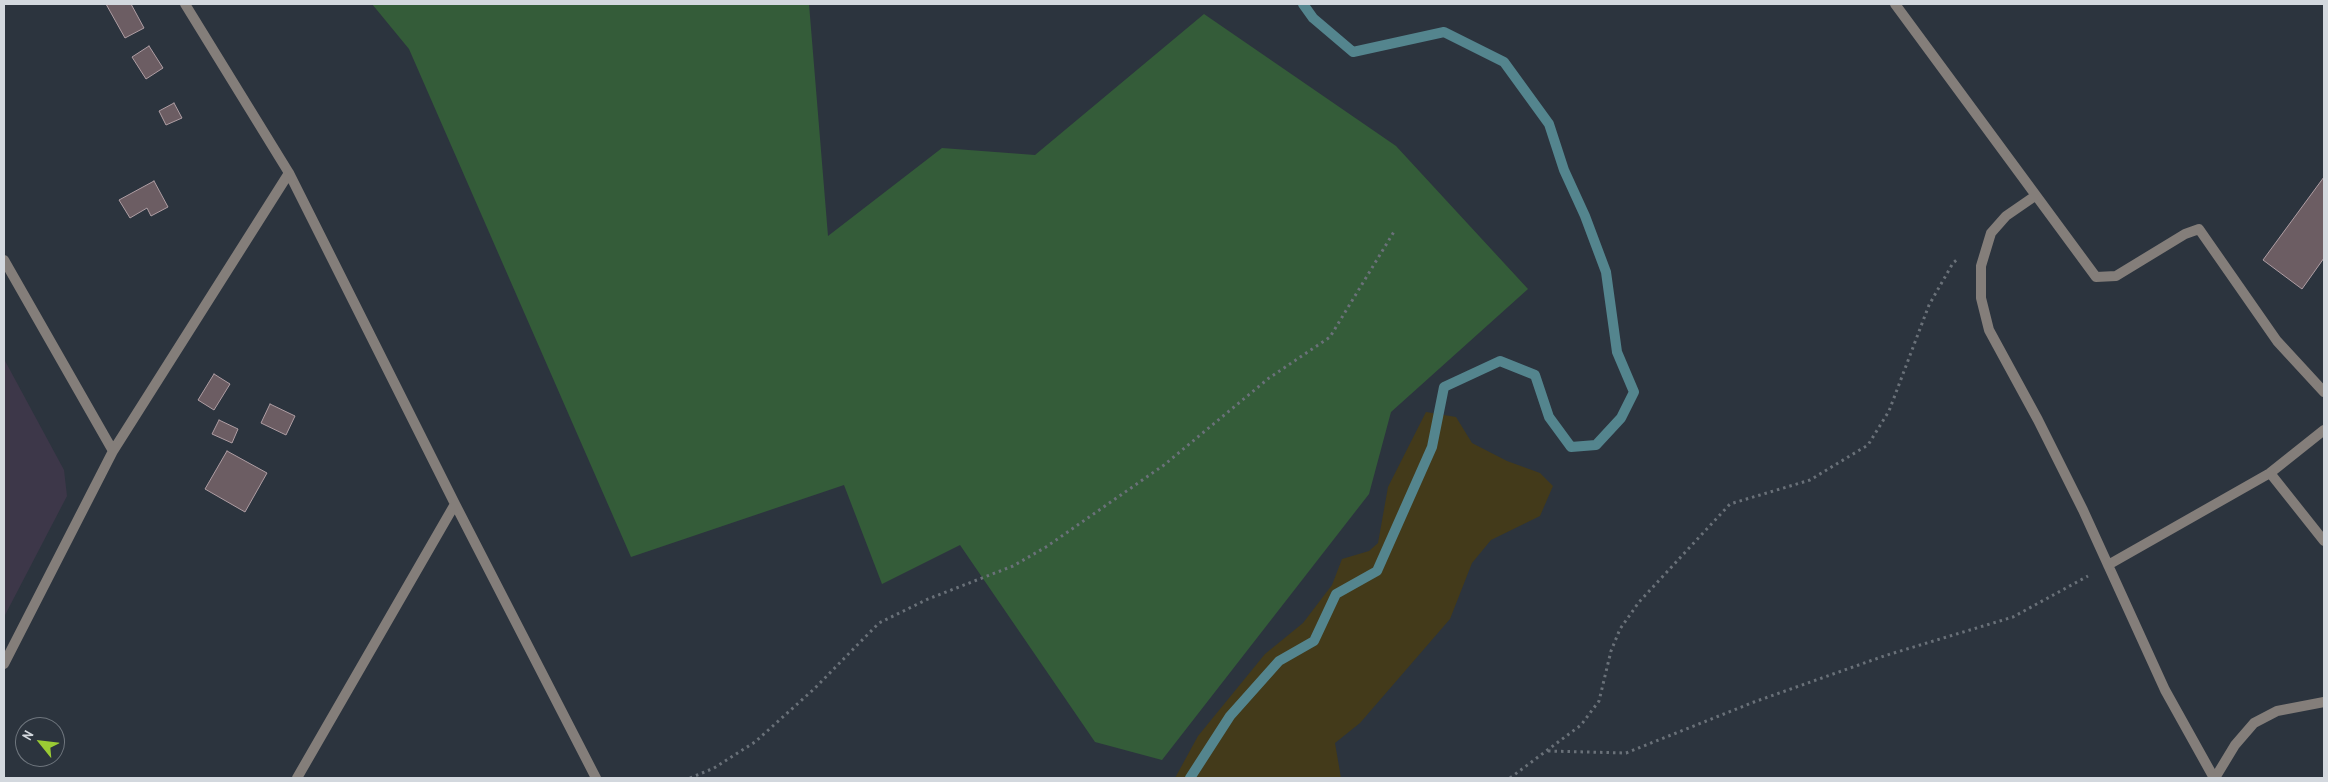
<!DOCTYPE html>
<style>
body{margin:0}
#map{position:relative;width:2328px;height:782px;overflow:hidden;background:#2c343e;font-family:"Archivo Narrow",sans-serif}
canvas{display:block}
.frame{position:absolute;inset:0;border:5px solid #d3d8de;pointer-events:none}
.north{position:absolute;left:15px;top:717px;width:50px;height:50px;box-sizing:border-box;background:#2c343e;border:1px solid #6f767e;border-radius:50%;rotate:299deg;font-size:14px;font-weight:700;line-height:20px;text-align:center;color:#d3d8de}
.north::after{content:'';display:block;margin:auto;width:18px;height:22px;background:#9acb34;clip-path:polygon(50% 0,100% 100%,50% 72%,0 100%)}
</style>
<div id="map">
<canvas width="2328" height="782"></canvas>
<div class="frame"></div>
<div class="north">N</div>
</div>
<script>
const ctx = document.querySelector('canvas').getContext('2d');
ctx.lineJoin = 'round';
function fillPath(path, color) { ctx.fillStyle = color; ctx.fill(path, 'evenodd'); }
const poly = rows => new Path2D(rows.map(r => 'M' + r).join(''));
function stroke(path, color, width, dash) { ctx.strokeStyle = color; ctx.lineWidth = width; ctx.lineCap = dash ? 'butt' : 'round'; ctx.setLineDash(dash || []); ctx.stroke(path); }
const education = poly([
 [4,359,64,470,67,496,4,617]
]);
const green = poly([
 [372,4,809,4,828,236,942,148,1035,155,1204,14,1396,146,1528,289,1391,412,1369,494,1162,760,1095,742,960,545,882,584,844,485,631,557,409,49]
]);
const sand = poly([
 [1426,412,1456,417,1472,443,1507,461,1540,473,1553,486,1540,516,1491,540,1472,563,1450,619,1360,723,1335,743,1341,778,1175,778,1198,736,1265,654,1303,623,1332,585,1342,559,1369,551,1378,543,1388,487]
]);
const stream = poly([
 [1190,778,1230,716,1279,661,1314,641,1336,594,1377,571,1432,447,1444,387,1500,361,1535,375,1549,417,1571,447,1596,445,1621,418,1634,392,1617,352,1606,272,1585,216,1564,170,1549,124,1504,62,1444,32,1353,52,1313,18,1303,4]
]);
const building = poly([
 [106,4,131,4,144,28,125,38,106,4],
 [149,46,163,68,146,79,132,57,149,46],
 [174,103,182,118,166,125,159,111,174,103],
 [2324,177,2324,258,2302,289,2263,260,2324,177],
 [154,181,168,207,151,216,147,208,130,218,119,200,154,181],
 [214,374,230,384,214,410,198,400,214,374],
 [270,404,295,416,286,435,261,423,270,404],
 [219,420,238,429,232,443,212,434,219,420],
 [227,451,267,473,245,512,205,489,227,451]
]);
const path = poly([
 [1548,751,1626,753,1754,702,1887,655,2013,617,2088,576],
 [690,778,714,768,755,742,814,689,879,623,928,599,1013,566,1046,547,1164,465,1269,378,1330,337,1395,230],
 [1510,778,1581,725,1599,701,1611,651,1620,629,1639,602,1730,504,1810,480,1868,445,1889,411,1929,305,1953,263,1959,258]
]);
const minor = poly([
 [185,4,289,173,455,504,596,778],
 [1895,4,2096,277,2116,276,2185,234,2199,229,2277,341,2324,392],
 [2035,196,2006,216,1991,233,1981,266,1981,298,1989,330,2038,420,2083,510,2165,690,2214,778],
 [4,260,113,451],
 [2270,473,2324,541],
 [2108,565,2270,473,2324,430],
 [4,664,113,451,289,173],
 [297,778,455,504],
 [2215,778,2235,745,2254,723,2277,711,2324,702]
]);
fillPath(education, '#3d3749');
fillPath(green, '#345c39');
fillPath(sand, '#433a1a');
stroke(stream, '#54858e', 10);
fillPath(building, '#6c5d63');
stroke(building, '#af9ea4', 1);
stroke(path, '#6a7179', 3, [2.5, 4]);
stroke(minor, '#847e7a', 10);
</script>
